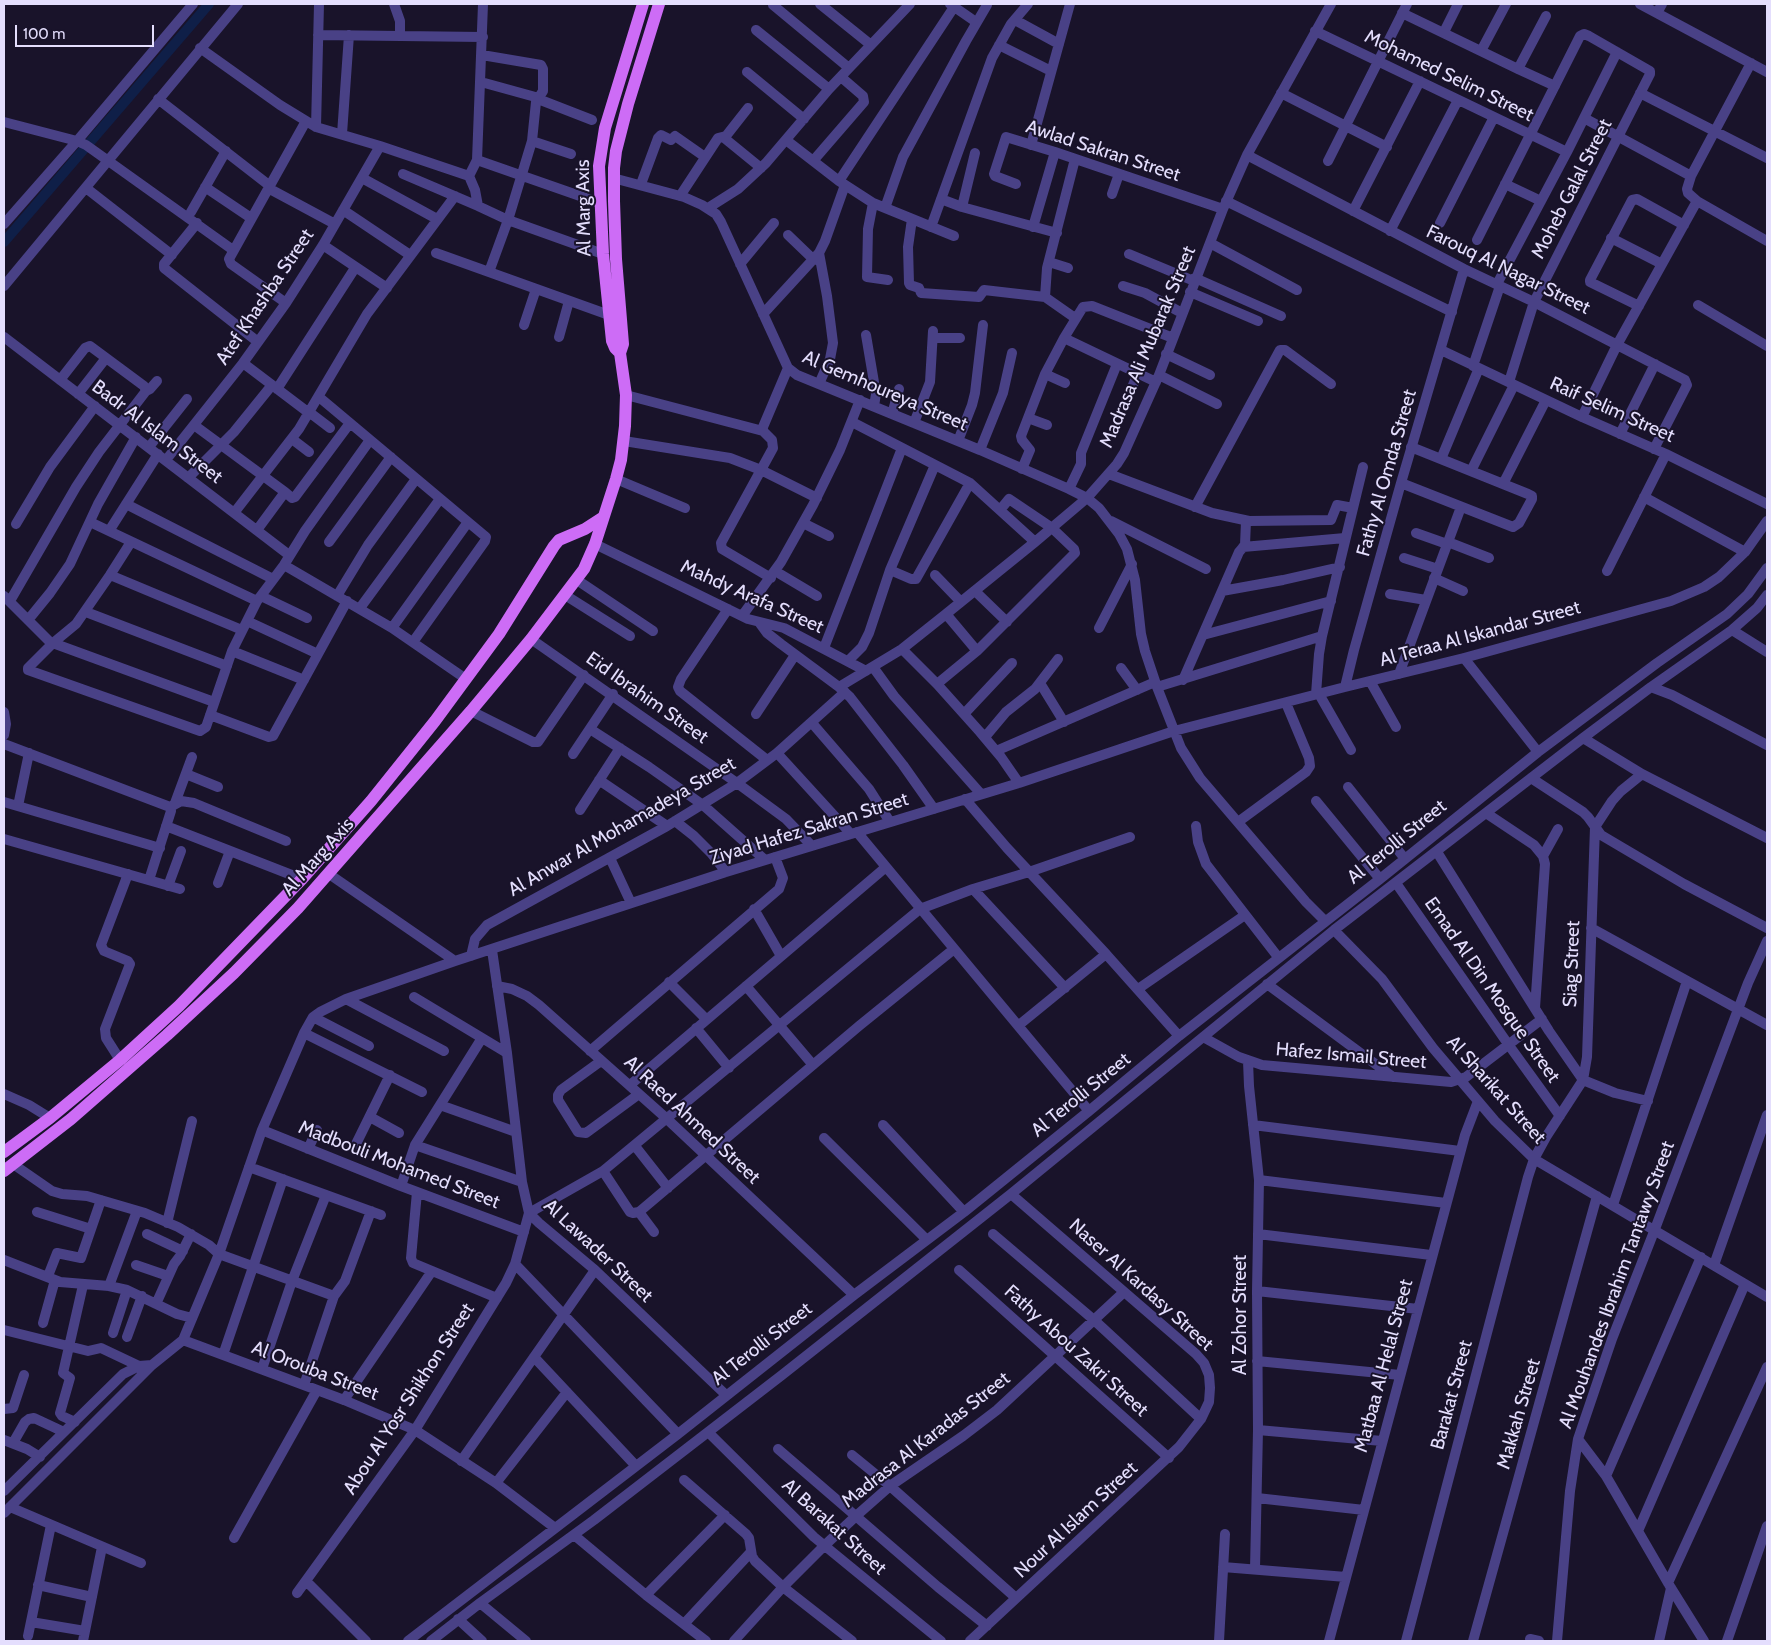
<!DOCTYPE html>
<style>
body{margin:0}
#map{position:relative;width:1771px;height:1645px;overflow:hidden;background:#19132a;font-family:Cabin,sans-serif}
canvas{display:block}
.frame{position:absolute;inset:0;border:5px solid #e4defd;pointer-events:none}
.scale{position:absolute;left:15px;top:25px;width:139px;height:22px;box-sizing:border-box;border:2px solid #e4defd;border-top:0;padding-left:6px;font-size:15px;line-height:18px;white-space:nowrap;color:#e4defd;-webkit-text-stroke:4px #19132a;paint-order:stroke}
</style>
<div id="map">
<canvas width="1771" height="1645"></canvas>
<div class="frame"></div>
<div class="scale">100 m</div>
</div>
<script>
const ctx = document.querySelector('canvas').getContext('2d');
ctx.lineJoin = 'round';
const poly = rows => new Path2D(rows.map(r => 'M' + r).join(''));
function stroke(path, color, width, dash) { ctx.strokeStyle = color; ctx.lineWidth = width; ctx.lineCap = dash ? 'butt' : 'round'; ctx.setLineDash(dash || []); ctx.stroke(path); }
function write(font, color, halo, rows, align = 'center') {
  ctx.font = font + ' Cabin,sans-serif'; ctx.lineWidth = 4; ctx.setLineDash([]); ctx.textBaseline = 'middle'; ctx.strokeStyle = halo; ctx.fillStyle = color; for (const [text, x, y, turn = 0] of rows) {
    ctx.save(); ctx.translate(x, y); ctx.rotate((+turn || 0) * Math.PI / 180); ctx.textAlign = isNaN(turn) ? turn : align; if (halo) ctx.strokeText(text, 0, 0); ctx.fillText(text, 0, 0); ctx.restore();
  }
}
const canal = poly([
 [4,242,209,4]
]);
const minor = poly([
 [394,4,400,21,400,36],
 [820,4,871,45],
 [950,4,976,22],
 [1640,4,1767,72],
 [773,5,849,68],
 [1402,13,1518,69,1555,86],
 [1657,13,1662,4],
 [1015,20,1059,44],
 [756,30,829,89],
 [1315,31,1567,152],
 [1444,32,1458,4],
 [318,35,483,37],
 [999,45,1051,71],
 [200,48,280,105,316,127,380,146,469,176,475,190,478,206,508,220,603,254],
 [1481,51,1506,4],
 [482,55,541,65,543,69,543,91,536,102,532,141,508,220,489,272],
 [1751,63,1691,176,1687,189,1688,193,1697,201,1767,241],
 [1518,69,1546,16],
 [747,72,804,119],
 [481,82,539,98],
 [1281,93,1387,147],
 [1640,93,1767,158],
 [158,99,270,186],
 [538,99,592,120],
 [1584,118,1691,176],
 [4,122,77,141,86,145,233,250],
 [316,127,319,4],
 [342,134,349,35],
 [723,137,761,168],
 [786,140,839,181,873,203,954,236],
 [532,141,571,154],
 [1031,145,1070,4],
 [1247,155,1464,269,1534,302,1685,380,1687,385,1654,449],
 [477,160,600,203],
 [813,161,864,102,863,96,841,77],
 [1328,161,1407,4],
 [403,174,478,206],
 [469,176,477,160,483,4],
 [362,178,437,219],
 [613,178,684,197,702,205,716,214,721,222,788,368,797,375,980,450,1069,489,1087,498,1099,508,1119,534,1127,549,1135,580,1141,634,1145,651,1157,687,1181,748,1200,778,1306,902,1325,921],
 [839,181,954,7],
 [641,184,658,138,661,135,671,140,675,136,705,157],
 [1016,184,995,176,994,174,1006,137,1055,152,1223,209],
 [1505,184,1541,201],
 [205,187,251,218],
 [86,188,172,255],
 [268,188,335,224],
 [1112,194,1119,174],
 [680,196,718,138,726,136,748,108],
 [941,199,962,207,1057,233],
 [1226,201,1452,312],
 [873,203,868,229,867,277,888,280],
 [962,207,975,153],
 [708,208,738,189,766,163,829,89,910,4],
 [885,208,903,157,966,41,987,5],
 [343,210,410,255],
 [1353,211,1420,81],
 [191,212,226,151],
 [912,219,908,247,909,283,910,285,919,288,921,293,979,297,984,290,1045,297,1075,318],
 [197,223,164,264,164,268,258,342],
 [1440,223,1494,117],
 [4,224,77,141,193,4],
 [931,227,992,58,1011,24,1028,4],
 [1033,227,1055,152],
 [1390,231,1458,100],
 [788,235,814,260],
 [1611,238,1662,264],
 [1477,240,1580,36,1584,34,1589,36,1650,71,1650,74,1534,302,1509,382],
 [1210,243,1297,290],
 [323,245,387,288],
 [436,253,609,315],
 [1129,254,1194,281],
 [1049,262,1068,268],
 [740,264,774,223],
 [1195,278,1281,316],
 [1497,284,1567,152,1617,52],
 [4,286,238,4],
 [1123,286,1145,293,1182,313],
 [1190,292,1258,321],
 [1045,297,1047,268,1075,159],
 [286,303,231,264,229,259,306,121],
 [1698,305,1767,346],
 [1639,306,1590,282,1590,280,1632,200,1637,199,1684,225],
 [763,314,819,253,825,241,845,185],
 [524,325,536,289],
 [866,335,876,394,874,406],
 [4,337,289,555],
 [559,337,569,301],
 [933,338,960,338],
 [1064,338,1156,382],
 [1441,350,1582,417,1666,454,1767,504],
 [1166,354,1210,375],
 [243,363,309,413],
 [1473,366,1500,286],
 [1045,374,1065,383],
 [1159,375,1217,404],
 [819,384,830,359,833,343,827,296,819,253],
 [277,389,355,268],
 [146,391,150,389,157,381],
 [78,394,106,358],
 [626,395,763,431],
 [319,397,486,537,485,541,413,642],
 [1126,402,1138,373],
 [309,412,330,428],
 [892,414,899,389],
 [1582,417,1617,345,1697,201],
 [1028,418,1047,425],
 [852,422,970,483,1035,542],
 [914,423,930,382,933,331],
 [194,425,285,492],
 [1620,434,1655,364],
 [292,439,309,452],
 [624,441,730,458,761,470,817,498],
 [958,441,972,405,975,393,983,325],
 [149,447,187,399],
 [980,450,1003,393,1012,353],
 [1441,459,1479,368],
 [166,460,243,363,286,303,323,245,380,146],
 [1022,469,1030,450,1022,440,1021,436,1045,374,1064,338,1083,307,1092,306,1173,338],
 [1471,471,1514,385],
 [1109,474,1212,513,1249,521,1331,520,1337,505,1353,508],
 [188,478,234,432,272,385],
 [616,479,685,508],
 [1401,483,1513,527,1519,523,1532,499,1532,496,1528,494,1411,447],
 [1503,484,1546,400],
 [1069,489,1081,464,1081,453,1117,364],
 [1644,497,1745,552],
 [126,504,273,579],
 [1195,507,1280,350,1285,350,1331,384],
 [234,513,299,429,367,314,455,196],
 [1111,521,1206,569],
 [90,522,257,601],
 [803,523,829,536],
 [16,524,50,467,95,406],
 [257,530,285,492,292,498,295,497,350,423],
 [109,531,158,454],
 [1416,533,1447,544],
 [131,542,110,575,76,624,53,643,28,668,28,670,200,731,206,727,232,651,257,601,284,565,305,531,370,440],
 [329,542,391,457],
 [1448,542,1489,558],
 [595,544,748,619,784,628,866,671],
 [1243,547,1345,538],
 [1404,558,1438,569],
 [284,565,392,628,466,679],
 [890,570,911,579,916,579,970,483],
 [775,571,817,596],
 [1607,571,1666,454],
 [110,575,242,630],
 [935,575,961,602],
 [771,578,722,549,721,543,773,448,772,440,763,431,763,427,788,368],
 [1434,578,1463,591],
 [577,580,653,631],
 [975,591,1007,622],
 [1222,591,1283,580,1340,567],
 [1390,594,1426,600],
 [565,595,630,636],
 [4,596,50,642,214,702],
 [261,596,307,618],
 [337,596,368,545,416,479],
 [10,601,76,487,99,452,146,391,144,386,90,346,85,348,60,380],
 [360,608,440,499],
 [728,609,681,679,678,687,680,691,767,760],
 [86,612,227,666],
 [946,614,977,651],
 [742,616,781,562,813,505,840,450,860,400],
 [28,620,50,593,70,564,98,504,136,437],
 [247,621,318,654],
 [759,622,767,633,781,644,839,687,850,697,903,765,934,809],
 [392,628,468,522],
 [1099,628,1132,564],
 [1732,630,1767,652],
 [1203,635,1331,601],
 [531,639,737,783,786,819,812,846],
 [824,648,902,448],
 [902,649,937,684,980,732,1001,757,1019,783],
 [232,651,304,680],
 [1464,658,1538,752],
 [848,661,862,647,869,633,890,570,935,465],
 [873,667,894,696,981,794],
 [1121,668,1137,690],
 [1399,674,1461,507],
 [1183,680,1239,552,1245,545,1246,521],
 [1370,681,1396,727],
 [1040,683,1064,722],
 [937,684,977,651,1075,553,1074,549,1052,528,1009,499,1000,510],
 [839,687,902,649,946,614,1035,542,1087,498,1117,464,1124,453,1159,375,1223,209,1247,155,1331,4],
 [1157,687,1322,636],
 [1345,687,1354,650,1401,483,1464,269],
 [1651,687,1672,695,1767,745],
 [1316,694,1319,654,1322,636,1363,467],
 [1319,694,1351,750],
 [471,711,533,742,538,742,584,675],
 [4,712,6,724,4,735],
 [756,714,795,655],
 [964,714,1012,663],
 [210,715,269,737,273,736,347,601],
 [812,723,869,789,890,822],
 [590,729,649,767,703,805,765,860],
 [985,737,1006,712,1035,689,1058,659],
 [1583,738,1642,774,1767,838],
 [4,744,170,807,171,811,149,880],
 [996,751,1155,682],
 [777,753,851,834],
 [573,754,613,694],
 [186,774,218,787],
 [1531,778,1583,812,1588,817,1601,835,1684,884,1767,928],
 [599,780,667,826],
 [1348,787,1405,859],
 [965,799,1007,848,1106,954,1179,1036],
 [1316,801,1380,879],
 [4,802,160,848],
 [175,803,192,757],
 [18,806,29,753],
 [170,807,181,801,194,803,286,841],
 [580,810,620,748],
 [1486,813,1534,845,1543,856,1545,864,1535,1008],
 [675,821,694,836,711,853,726,872],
 [1238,822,1306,772,1310,766,1309,758,1286,703],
 [166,826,302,879],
 [1196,826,1198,842,1206,864,1278,957],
 [857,832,1089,1111],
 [4,839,180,889],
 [1437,852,1549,1031,1583,1080,1615,1093,1648,1101],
 [1543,856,1558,829],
 [610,858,631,903],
 [329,874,455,961],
 [218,883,230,851],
 [1396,883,1508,1044,1560,1116],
 [168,886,181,851],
 [973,889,1065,988],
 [754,909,781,956],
 [1591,928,1767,1025],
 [1334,930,1382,979,1433,1048,1495,1121,1534,1159,1767,1297],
 [492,950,507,1053,522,1182,529,1213,539,1223,595,1270,726,1395],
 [471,956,475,939,487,925,667,826,737,783,777,753,845,692],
 [669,982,706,1019],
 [1267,984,1393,1077],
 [497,986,512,989,527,996,539,1005,666,1118,854,1295],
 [746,986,813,1065],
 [1138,989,1245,915],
 [414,997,507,1053],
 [346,999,444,1051],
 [313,1017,369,1046],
 [1019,1025,1106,954],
 [696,1028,729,1068],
 [304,1033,422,1092],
 [1203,1037,1239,1057,1262,1065,1451,1082,1466,1077,1542,1019],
 [590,1051,779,889,783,878,775,857],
 [120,1060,106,1038,105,1029,130,964,128,961,104,951,101,945,128,874],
 [601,1061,561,1090,558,1095,558,1100,578,1132,586,1133,639,1094],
 [1248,1061,1249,1086,1259,1180,1257,1291,1258,1430,1255,1569],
 [630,1085,886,867],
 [4,1094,29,1105,50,1118],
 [440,1105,516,1132],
 [370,1117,399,1133],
 [883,1125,964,1212],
 [1253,1125,1460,1151],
 [262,1130,401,1186,524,1232],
 [824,1138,927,1240],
 [356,1144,390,1075],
 [415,1145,522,1182],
 [635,1146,668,1188],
 [308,1149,317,1130],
 [13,1164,52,1191,62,1194,87,1196,145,1213,178,1227,209,1245,219,1254,334,1296],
 [249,1167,381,1215],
 [603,1171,630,1212,633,1213,639,1212,859,1026,954,949],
 [1259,1180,1446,1203],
 [401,1186,415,1145,482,1038],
 [417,1192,411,1258,413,1263,497,1298],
 [1613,1205,1687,981],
 [37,1212,91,1229],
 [639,1212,654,1232],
 [167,1223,192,1121],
 [147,1234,183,1251],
 [993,1234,1094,1320,1201,1419],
 [1258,1234,1431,1255],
 [4,1260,60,1282,109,1286,127,1290,177,1314,192,1318],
 [515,1264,678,1434],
 [136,1265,168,1276],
 [1714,1265,1767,1115],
 [959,1270,1169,1458],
 [48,1276,57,1253,81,1258,101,1200],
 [109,1286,137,1211],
 [1257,1291,1418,1309],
 [156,1304,174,1264,180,1256,191,1234],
 [43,1323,55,1280],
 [4,1330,88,1351,101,1348,139,1366],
 [113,1333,127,1290],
 [127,1337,142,1296],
 [183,1340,344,1400,415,1430,496,1483,555,1528],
 [223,1355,283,1179],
 [534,1357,636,1466],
 [1257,1361,1400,1375],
 [262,1369,292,1281,326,1195],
 [304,1385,334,1296,345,1281,371,1211],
 [344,1400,432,1271],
 [4,1409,13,1408,24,1375],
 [75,1422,62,1416,60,1413,70,1378,63,1373,83,1285],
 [1258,1430,1382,1441],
 [708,1432,814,1537,941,1641],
 [1578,1439,1606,1476,1671,1588,1704,1641],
 [4,1440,27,1449,40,1457],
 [13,1443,25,1422,29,1419,34,1418,64,1432],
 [778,1449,938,1587,987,1626],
 [852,1455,890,1486,1016,1598],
 [461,1461,595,1270],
 [1606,1476,1701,1257],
 [684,1480,746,1534,749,1538,752,1556,755,1561,783,1587,852,1641],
 [496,1483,567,1392],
 [4,1491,123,1374,139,1366,152,1365],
 [1257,1498,1364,1510],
 [10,1507,141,1563],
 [4,1513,152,1365,183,1340,219,1254,262,1130,304,1033,313,1017,320,1012,346,999,455,961,726,872,1019,783,1174,731,1345,687,1464,658,1671,601,1704,587,1719,577,1745,552,1767,521],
 [1638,1531,1745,1284],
 [574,1535,646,1595,706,1641],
 [234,1538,317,1390],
 [1223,1567,1346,1577],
 [306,1581,366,1641],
 [1668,1583,1767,1367],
 [38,1585,92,1597],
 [297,1593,415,1430,506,1283,515,1264,529,1213,603,1171,920,909,973,889,1029,872,1130,837],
 [646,1595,725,1515],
 [480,1603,526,1641],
 [458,1619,482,1641],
 [31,1622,85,1631],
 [684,1624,751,1552],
 [28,1636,51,1525],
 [1530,1639,1539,1641],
 [83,1641,102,1547],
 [408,1641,678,1434,854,1295,964,1212,1089,1111,1179,1036,1380,879,1538,752,1657,663,1727,614,1748,594,1767,568],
 [431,1641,480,1603,594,1520,782,1375,1011,1194,1334,930,1583,738,1651,687,1732,630,1757,608,1767,595],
 [734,1641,783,1587,824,1546,856,1516,890,1486,963,1436,997,1410,1124,1292],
 [970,1641,1179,1447,1201,1419,1209,1402,1210,1388,1209,1375,1204,1363,1196,1354,1011,1194],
 [1219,1641,1225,1534],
 [1329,1641,1465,1135,1478,1101],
 [1406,1641,1528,1177,1534,1159,1546,1137,1583,1080,1587,1057,1595,827,1612,801,1621,791,1642,774],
 [1473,1641,1597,1196],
 [1557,1641,1570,1491,1578,1439,1612,1339,1655,1229,1748,983,1767,941],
 [1659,1641,1671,1588],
 [1727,1641,1767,1526]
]);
const major = poly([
 [620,353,615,348,612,341,603,254,599,166,605,128,643,4],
 [4,1152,50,1118,120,1060,179,1006,302,879,371,801,435,721,499,634,554,546,559,540,585,529,602,518],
 [4,1171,71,1119,167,1035,234,973,298,908,471,711,531,639,584,569,595,544,616,479,621,460,625,426,626,395,620,353,623,344,616,259,614,201,614,168,616,151,628,104,659,4]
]);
const streetNames = [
 ["Mohamed Selim Street",1449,76,26],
 ["Awlad Sakran Street",1103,151,18],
 ["Moheb Galal Street",1572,189,-63],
 ["Al Marg Axis",584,208,-91],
 ["Farouq Al Nagar Street",1508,270,26],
 ["Atef Khashba Street",265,297,-56],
 ["Madrasa Ali Mubarak Street",1148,347,-67],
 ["Al Gemhoureya Street",885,391,23],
 ["Raif Selim Street",1612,410,24],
 ["Badr Al Islam Street",157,432,37],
 ["Fathy Al Omda Street",1387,473,-74],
 ["Mahdy Arafa Street",752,597,24],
 ["Al Teraa Al Iskandar Street",1480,634,-15],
 ["Eid Ibrahim Street",647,698,35],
 ["Al Anwar Al Mohamadeya Street",622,827,-30],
 ["Ziyad Hafez Sakran Street",809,829,-17],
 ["Al Terolli Street",1397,842,-39],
 ["Al Marg Axis",318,857,-48],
 ["Siag Street",1572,964,-88],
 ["Emad Al Din Mosque Street",1492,990,55],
 ["Hafez Ismail Street",1351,1056,5],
 ["Al Sharikat Street",1496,1090,48],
 ["Al Terolli Street",1081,1095,-39],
 ["Al Raed Ahmed Street",692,1120,43],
 ["Madbouli Mohamed Street",399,1165,21],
 ["Al Lawader Street",598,1251,43],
 ["Naser Al Kardasy Street",1141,1285,42],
 ["Al Mouhandes Ibrahim Tantawy Street",1617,1285,-70],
 ["Al Zohor Street",1240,1315,-90],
 ["Al Terolli Street",762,1344,-38],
 ["Fathy Abou Zakri Street",1076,1351,42],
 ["Matbaa Al Helal Street",1384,1366,-75],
 ["Al Orouba Street",315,1371,21],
 ["Barakat Street",1452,1395,-75],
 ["Abou Al Yosr Shikhon Street",409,1399,-57],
 ["Makkah Street",1519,1414,-74],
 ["Madrasa Al Karadas Street",926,1440,-38],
 ["Nour Al Islam Street",1076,1520,-43],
 ["Al Barakat Street",834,1527,42]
];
stroke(canal, '#0f1f48', 10);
stroke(minor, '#494186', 10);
stroke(major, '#cd6cf6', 12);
write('19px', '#e4defd', '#19132a', streetNames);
</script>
